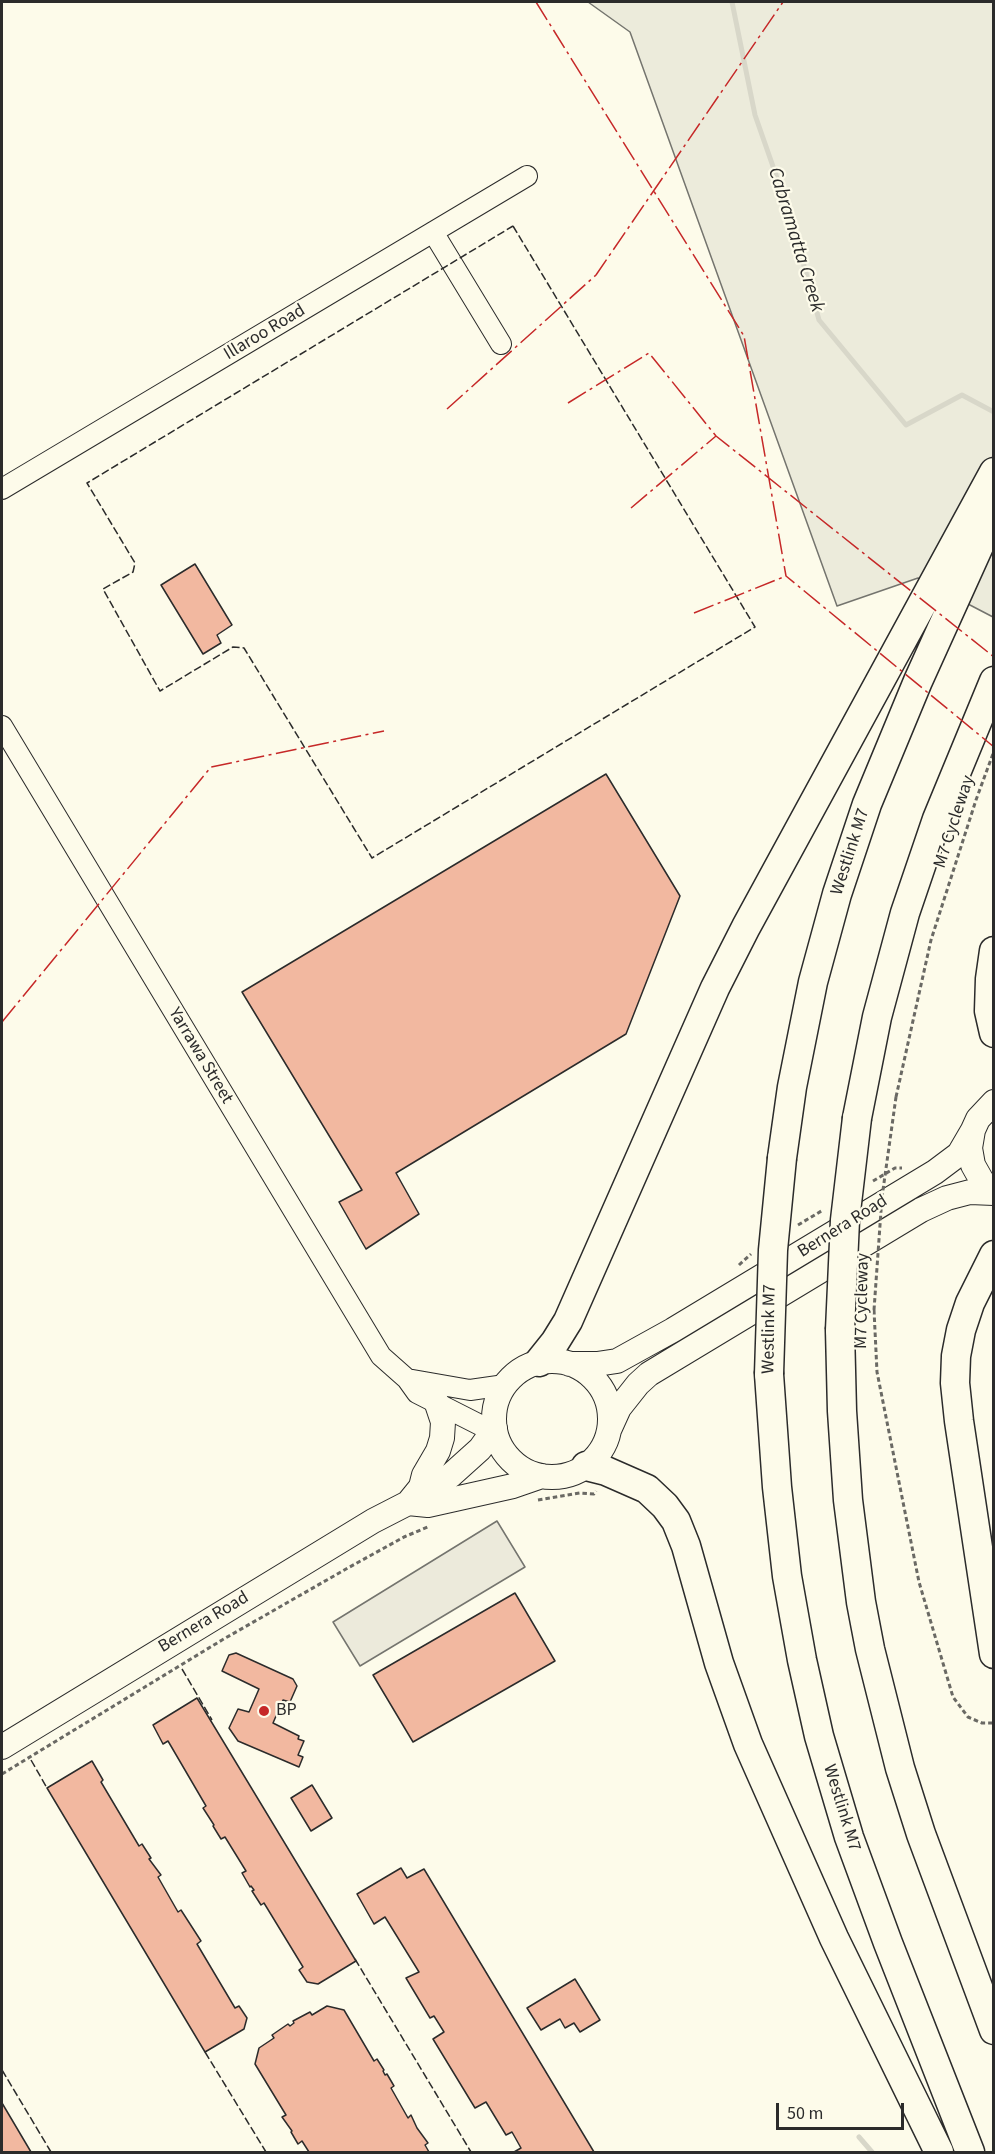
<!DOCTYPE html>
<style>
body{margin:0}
#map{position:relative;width:995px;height:2154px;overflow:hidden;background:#fdfbea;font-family:"Source Sans 3",sans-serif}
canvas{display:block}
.frame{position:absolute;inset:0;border:3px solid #2b2b2b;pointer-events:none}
.scale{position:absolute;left:776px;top:2103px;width:128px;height:27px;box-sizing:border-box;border:3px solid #2b2b2b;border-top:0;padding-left:8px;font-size:18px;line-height:21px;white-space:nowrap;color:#2b2b2b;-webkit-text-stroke:4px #fdfbea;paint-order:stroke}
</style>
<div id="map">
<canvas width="995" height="2154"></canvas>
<div class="frame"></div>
<div class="scale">50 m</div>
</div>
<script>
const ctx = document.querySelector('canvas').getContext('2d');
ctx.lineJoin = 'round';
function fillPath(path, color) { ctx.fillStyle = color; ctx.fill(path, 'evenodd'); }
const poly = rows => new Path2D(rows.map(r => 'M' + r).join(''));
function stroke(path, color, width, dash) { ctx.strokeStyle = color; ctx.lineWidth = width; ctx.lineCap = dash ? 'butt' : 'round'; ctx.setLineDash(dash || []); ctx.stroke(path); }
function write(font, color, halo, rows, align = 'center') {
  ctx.font = font + ' "Source Sans 3",sans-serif'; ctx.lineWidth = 4.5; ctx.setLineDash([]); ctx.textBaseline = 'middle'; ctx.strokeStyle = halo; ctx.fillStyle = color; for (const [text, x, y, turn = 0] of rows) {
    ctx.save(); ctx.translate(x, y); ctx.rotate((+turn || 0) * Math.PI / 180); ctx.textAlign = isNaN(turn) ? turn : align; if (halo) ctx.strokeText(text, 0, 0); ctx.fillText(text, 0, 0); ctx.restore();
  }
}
const green = poly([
 [588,2,993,2,993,617,918,578,837,606,630,32,588,2]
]);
const parking = poly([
 [497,1521,525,1567,360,1666,333,1622,497,1521]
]);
const stream = poly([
 [732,2,755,115,790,215,819,320,906,425,962,395,994,412],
 [859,2137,872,2152]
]);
const building = poly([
 [195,564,232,625,217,635,221,643,203,654,161,585,195,564],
 [606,774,680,896,626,1034,396,1173,419,1214,366,1249,339,1202,362,1190,242,992,606,774],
 [515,1593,555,1661,413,1742,373,1675,515,1593],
 [236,1653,293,1679,297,1686,290,1702,283,1700,273,1723,299,1736,298,1739,304,1741,298,1755,303,1757,299,1767,238,1741,229,1728,238,1709,249,1712,259,1689,222,1671,229,1655,236,1653],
 [197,1698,356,1961,318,1984,307,1982,299,1970,303,1967,264,1903,261,1905,252,1891,254,1890,251,1886,250,1887,242,1873,246,1871,225,1837,221,1839,213,1826,214,1825,203,1808,206,1806,168,1741,163,1744,153,1725,197,1698],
 [92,1761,103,1780,101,1782,139,1846,142,1844,151,1858,149,1859,161,1875,158,1877,178,1912,181,1910,201,1941,197,1944,235,2008,239,2006,247,2018,244,2029,205,2052,47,1788,92,1761],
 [312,1785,332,1818,311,1831,291,1798,312,1785],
 [401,1868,407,1878,424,1869,594,2152,514,2152,521,2148,512,2132,506,2135,486,2102,475,2108,433,2039,444,2032,434,2016,430,2018,406,1978,419,1972,385,1917,374,1924,357,1894,401,1868],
 [575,1979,600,2020,580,2032,574,2023,565,2028,560,2019,541,2030,527,2008,575,1979],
 [327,2006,344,2010,374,2061,377,2059,384,2070,383,2071,385,2075,387,2074,394,2086,391,2088,408,2118,411,2115,417,2128,428,2143,425,2145,429,2152,309,2152,302,2141,298,2144,291,2132,292,2131,282,2117,286,2115,255,2064,259,2048,274,2038,272,2035,288,2024,290,2026,294,2023,293,2021,310,2012,312,2015,327,2006],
 [2,2103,31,2152,2,2152,2,2103]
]);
const path = poly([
 [896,1097,931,940,976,800,994,751],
 [873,1181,895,1168,902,1168],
 [798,1225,823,1210],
 [739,1265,751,1254],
 [874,1310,877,1372,919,1582,953,1697,968,1717,982,1723,994,1723],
 [538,1500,580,1493,594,1494,596,1491],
 [2,1774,222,1640,346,1569,404,1537,430,1526]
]);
const minor = poly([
 [433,232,501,344],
 [2,489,527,176],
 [2,726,381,1356,407,1379,417,1393,482,1426,494,1426],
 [407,1379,470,1390,505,1385]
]);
const major = poly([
 [994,1102,978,1119,973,1130,970,1148,973,1165,982,1181,994,1191],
 '494 1419a58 58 0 1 1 116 0a58 58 0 1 1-116 0Z',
 [570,1364,597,1364,617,1361,673,1330,935,1172,959,1154,973,1130],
 [609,1430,619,1408,638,1384,649,1374,921,1210,947,1198,970,1192,994,1193],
 [421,1487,424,1475,438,1451,442,1438,443,1422,436,1401],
 [408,1503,428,1505,513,1486,542,1476],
 [2,1747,373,1521,408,1503,421,1487,450,1476,480,1449,495,1428]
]);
const highway = poly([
 [994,951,990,979,989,1011,994,1033],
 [857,1118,877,1017,905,913,937,819,994,681],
 [782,1158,792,1087,813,982,837,894,867,804,918,681,994,513],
 [994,1255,970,1303,961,1330,956,1356,955,1383,959,1421,994,1654],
 [840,1330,842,1411,848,1500,861,1602,870,1649,900,1768,921,1834,994,2030],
 [539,1362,555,1342,568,1321,715,988,746,927,994,472],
 [769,1374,777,1487,787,1576,802,1660,819,1736,849,1837,888,1943,970,2152],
 [586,1466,606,1471,647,1489,665,1506,676,1521,686,1546,719,1663,748,1744,834,1938,939,2152]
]);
const pathBridge = poly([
 [874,1310,882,1197,896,1097]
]);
const highwayBridge = poly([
 [840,1330,845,1220,857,1118],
 [769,1374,773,1250,782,1158]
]);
const fence = poly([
 [513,226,755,627,372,858,244,648,233,647,160,691,103,589,133,572,135,563,87,483,513,226],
 [182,1669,212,1720],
 [31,1760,47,1788],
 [355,1959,471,2152],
 [205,2052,266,2152],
 [2,2070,51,2152]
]);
const power = poly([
 [536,2,744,336,786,576,994,747],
 [568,403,649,353,716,436,994,657],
 [447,409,596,275,783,2],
 [631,508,716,436],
 [694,613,786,576],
 [2,1022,211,767,384,731]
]);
const markers = [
 [264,1711,6,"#c62828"]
];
const streetNames = [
 ["Illaroo Road",265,333,-31],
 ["M7 Cycleway",955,822,-72],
 ["Westlink M7",851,852,-72],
 ["Yarrawa Street",200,1056,59],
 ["Bernera Road",843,1227,-32],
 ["M7 Cycleway",863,1301,-89],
 ["Westlink M7",770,1329,-89],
 ["Bernera Road",204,1623,-31],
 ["Westlink M7",841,1808,73]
];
const poiNames = [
 ["BP",276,1711]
];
const waterNames = [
 ["Cabramatta Creek",795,240,73]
];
fillPath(green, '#ecebdb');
stroke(green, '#74746e', 1.5);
fillPath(parking, '#eceadb');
stroke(parking, '#74746e', 1.5);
stroke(stream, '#d8d7c9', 5);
fillPath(building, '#f2b8a0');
stroke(building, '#2b2b2b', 1.5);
stroke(minor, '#2b2b2b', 22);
stroke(major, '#2b2b2b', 26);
stroke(highway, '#2b2b2b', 31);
stroke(path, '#6a6964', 3, [4.5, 3]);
stroke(minor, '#fdfbea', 20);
stroke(major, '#fdfbea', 24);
stroke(highway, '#fdfbea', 28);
stroke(highwayBridge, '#2b2b2b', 31, []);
stroke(pathBridge, '#6a6964', 3, [4.5, 3]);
stroke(highwayBridge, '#fdfbea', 28);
stroke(fence, '#2b2b2b', 1.5, [8, 3]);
stroke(power, '#c62828', 1.5, [21, 4.5, 3, 4.5]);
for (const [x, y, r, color] of markers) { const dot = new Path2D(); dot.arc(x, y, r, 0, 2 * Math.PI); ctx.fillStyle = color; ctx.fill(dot); stroke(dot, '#fdfbea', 2); }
write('18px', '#2b2b2b', '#fdfbea', streetNames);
write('18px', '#2b2b2b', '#fdfbea', poiNames, 'left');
write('italic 20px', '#2b2b2b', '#fdfbea', waterNames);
</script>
